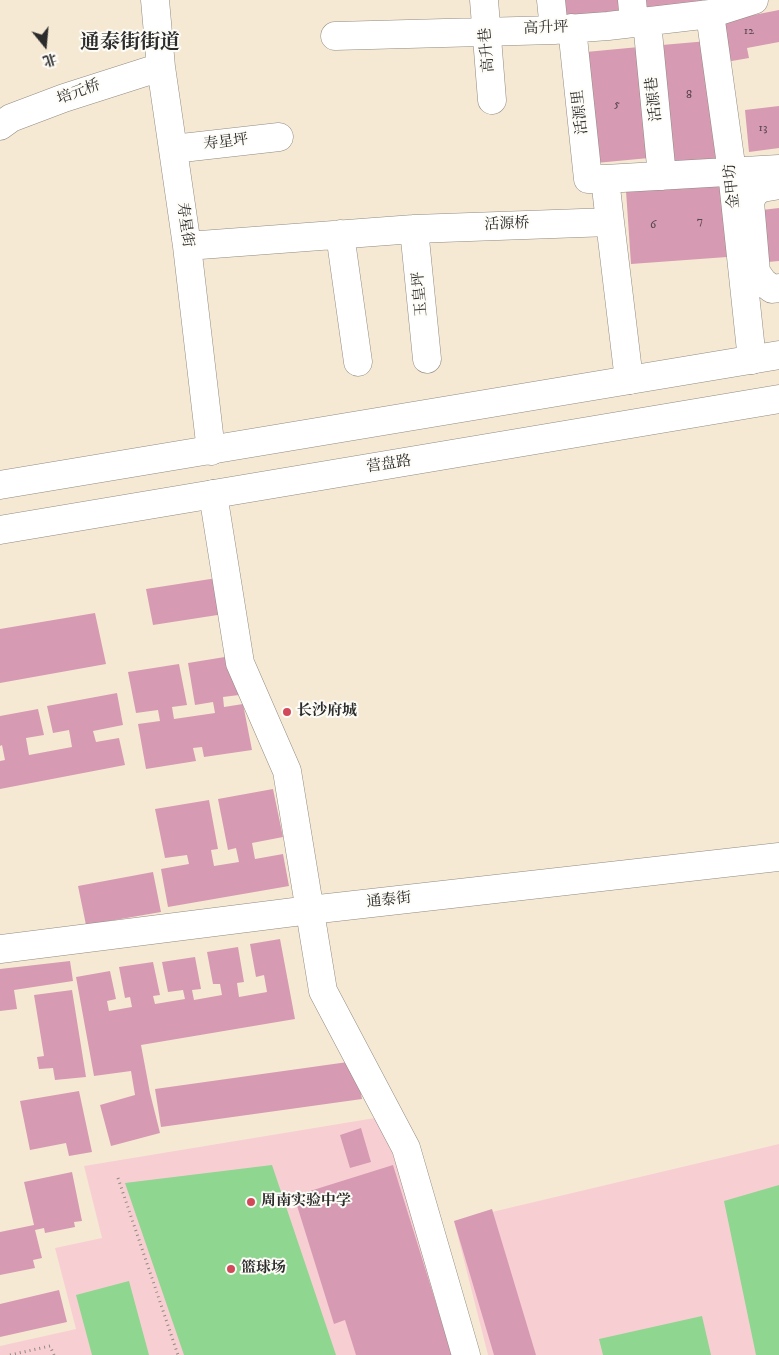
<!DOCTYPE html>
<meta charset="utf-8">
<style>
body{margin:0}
#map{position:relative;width:779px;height:1355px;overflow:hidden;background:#f6e9d4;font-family:"IM FELL DW Pica","Noto Serif SC",serif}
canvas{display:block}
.north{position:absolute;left:20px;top:20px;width:50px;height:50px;-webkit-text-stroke:4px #fdfcf7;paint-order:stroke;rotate:163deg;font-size:14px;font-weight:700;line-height:20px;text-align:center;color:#2b2b2b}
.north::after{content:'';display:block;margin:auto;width:18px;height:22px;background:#2b2b2b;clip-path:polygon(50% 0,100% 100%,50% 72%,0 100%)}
</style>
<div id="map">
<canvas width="779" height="1355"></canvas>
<div class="north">北</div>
</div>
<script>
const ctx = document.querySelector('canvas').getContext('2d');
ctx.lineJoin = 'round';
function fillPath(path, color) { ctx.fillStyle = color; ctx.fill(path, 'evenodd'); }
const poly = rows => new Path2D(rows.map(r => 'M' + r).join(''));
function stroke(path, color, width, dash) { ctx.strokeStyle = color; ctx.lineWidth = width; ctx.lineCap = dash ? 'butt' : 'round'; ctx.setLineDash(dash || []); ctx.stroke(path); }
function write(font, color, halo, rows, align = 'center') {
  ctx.font = font + ' "IM FELL DW Pica","Noto Serif SC",serif'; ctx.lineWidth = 4; ctx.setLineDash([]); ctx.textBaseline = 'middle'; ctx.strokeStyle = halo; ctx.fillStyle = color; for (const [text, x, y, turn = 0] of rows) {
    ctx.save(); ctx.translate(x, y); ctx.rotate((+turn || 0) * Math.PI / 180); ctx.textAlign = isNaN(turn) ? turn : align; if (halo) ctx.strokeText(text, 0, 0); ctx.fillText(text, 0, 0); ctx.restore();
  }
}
const built = poly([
 [381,1117,458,1355,0,1355,0,1346,76,1329,55,1248,102,1238,84,1166],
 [779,1144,779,1355,488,1355,454,1221]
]);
const green = poly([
 [272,1165,336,1355,184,1355,125,1183],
 [779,1185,779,1355,756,1355,724,1201],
 [129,1281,149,1355,92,1355,76,1295],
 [702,1316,711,1355,603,1355,599,1339]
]);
const building = poly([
 [561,0,626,0,627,16,563,21],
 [638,0,702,0,703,6,639,12],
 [779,10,779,42,747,48,749,58,726,62,718,22],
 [708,41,727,257,631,264,626,191,674,187,662,45],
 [639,47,649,158,596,163,586,52],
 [779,106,779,148,749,152,745,110],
 [779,208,779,261,768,262,762,210],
 [217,578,224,614,153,625,146,589],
 [95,613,106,664,0,683,0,629],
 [231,656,239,695,223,697,224,707,243,704,252,750,204,757,202,747,193,748,196,761,146,769,138,724,160,721,158,710,136,713,128,672,179,664,187,705,172,707,174,719,215,713,213,702,195,705,188,663],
 [117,693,123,725,93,731,96,742,119,738,125,765,0,789,0,761,5,760,2,745,0,746,0,716,38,709,44,735,26,738,29,755,72,747,69,730,53,733,47,706],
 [273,789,283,837,252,843,255,859,283,854,289,886,168,907,161,869,189,864,187,855,165,858,155,809,209,800,218,849,211,850,214,866,239,862,236,848,228,850,218,799],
 [153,872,161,912,86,925,78,886],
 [280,939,295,1019,141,1045,150,1093,160,1133,111,1146,100,1105,135,1095,131,1071,94,1076,76,977,110,971,116,999,107,1001,109,1011,132,1007,130,997,125,998,119,967,153,962,160,995,153,996,155,1004,185,999,183,990,168,992,162,962,195,957,201,989,192,990,194,1000,222,995,220,984,213,984,207,952,238,947,244,982,237,983,239,997,267,992,264,975,256,977,250,944],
 [70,961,73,981,14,990,17,1009,0,1011,0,969],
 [72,990,86,1077,55,1080,53,1068,39,1069,37,1057,44,1056,34,995],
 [355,1061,362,1099,161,1127,155,1089],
 [79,1091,92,1152,69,1156,66,1143,30,1150,20,1101],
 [361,1128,371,1162,350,1168,340,1135],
 [393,1165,452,1355,356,1355,345,1320,334,1324,294,1196],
 [72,1172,82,1221,74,1222,75,1227,45,1233,44,1228,35,1230,42,1258,33,1260,35,1268,0,1275,0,1232,34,1225,24,1182],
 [492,1209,536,1355,494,1355,454,1221],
 [59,1290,67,1322,0,1337,0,1304]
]);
const path = poly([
 [118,1178,178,1355],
 [10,1355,50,1346,54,1355]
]);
const minor = poly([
 [155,0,161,67,187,246,211,451],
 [484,0,492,100],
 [551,0,554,30],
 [632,0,634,23],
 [710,14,732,172,752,360],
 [647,22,662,176],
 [572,28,588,179,605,179],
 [335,36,554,30,608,26,710,14,754,0],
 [0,126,11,118,64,98,161,67],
 [173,149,279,137],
 [779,185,762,188,754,193,750,202,756,272,763,282,772,289,779,288],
 [610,222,629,380],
 [414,229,427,359],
 [340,234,358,362],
 [187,246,414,229,610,222,605,179,779,169],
 [213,494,240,663,287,771,323,991,406,1148,466,1355],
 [0,949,310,910,779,857]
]);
const major = poly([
 [0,485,779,355],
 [0,530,779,399]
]);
const markers = [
 [287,712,5,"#d1495b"],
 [251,1202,5,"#d1495b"],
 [231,1269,5,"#d1495b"]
];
const numberNames = [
 ["12",749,32],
 ["8",689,96],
 ["5",617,105],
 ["13",763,129],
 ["7",700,222],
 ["6",653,226]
];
const streetNames = [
 ["高升坪",546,29,-2],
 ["高升巷",488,50,-95],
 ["培元桥",79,93,-20],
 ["活源巷",655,99,-96],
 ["活源里",581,112,-96],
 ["寿星坪",226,143,-7],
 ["金甲坊",733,186,-96],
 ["寿星街",184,225,82],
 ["活源桥",507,225,-2],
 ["玉皇坪",421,294,-95],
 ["营盘路",389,465,-9],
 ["通泰街",389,901,-6]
];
const poiNames = [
 ["长沙府城",297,712],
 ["周南实验中学",261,1202],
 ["篮球场",241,1269]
];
const districtNames = [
 ["通泰街街道",130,44]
];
fillPath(built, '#f7cfd3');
fillPath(green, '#8fd690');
fillPath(building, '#d79ab3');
stroke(minor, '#908a80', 29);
stroke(major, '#908a80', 29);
stroke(path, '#908a80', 3, [1, 4]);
stroke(minor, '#fff', 28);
stroke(major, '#fff', 28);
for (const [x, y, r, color] of markers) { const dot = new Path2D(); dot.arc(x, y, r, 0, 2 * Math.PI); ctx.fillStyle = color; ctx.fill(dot); stroke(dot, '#fdfcf7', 2); }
write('12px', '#56474d', null, numberNames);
write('15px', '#2b2b2b', '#fdfcf7', streetNames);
write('bold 15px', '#2b2b2b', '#fdfcf7', poiNames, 'left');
write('bold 20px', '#2b2b2b', '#fdfcf7', districtNames);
</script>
